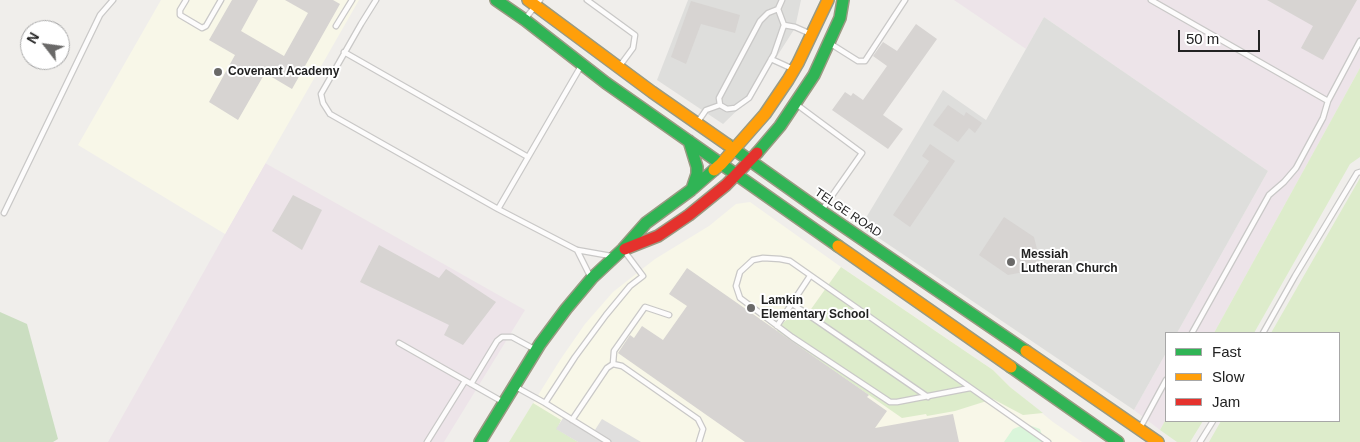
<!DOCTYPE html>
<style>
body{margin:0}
#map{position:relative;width:1360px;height:442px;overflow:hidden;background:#f0eeeb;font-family:Helvetica,sans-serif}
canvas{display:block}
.legend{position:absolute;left:1165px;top:332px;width:175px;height:90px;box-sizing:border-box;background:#fff;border:1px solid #a7a7a7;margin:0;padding:6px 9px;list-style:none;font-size:15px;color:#222}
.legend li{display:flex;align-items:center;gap:10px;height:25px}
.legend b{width:25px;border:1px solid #a7a7a7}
.north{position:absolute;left:20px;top:20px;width:50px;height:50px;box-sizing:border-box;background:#fff;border:1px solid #a7a7a7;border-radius:50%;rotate:300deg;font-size:14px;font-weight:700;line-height:20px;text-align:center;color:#222}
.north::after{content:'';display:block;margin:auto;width:18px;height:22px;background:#6a6968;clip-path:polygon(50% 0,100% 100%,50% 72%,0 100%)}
.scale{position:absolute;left:1178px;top:30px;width:82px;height:22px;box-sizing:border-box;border:2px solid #222;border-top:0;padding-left:6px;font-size:15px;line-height:18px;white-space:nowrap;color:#222;-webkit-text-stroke:4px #fff;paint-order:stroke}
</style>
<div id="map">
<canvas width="1360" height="442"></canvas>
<ul class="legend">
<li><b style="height:6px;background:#30b455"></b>Fast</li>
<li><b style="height:6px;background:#ff9f0a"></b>Slow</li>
<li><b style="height:6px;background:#e5322d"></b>Jam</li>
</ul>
<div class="north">N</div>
<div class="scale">50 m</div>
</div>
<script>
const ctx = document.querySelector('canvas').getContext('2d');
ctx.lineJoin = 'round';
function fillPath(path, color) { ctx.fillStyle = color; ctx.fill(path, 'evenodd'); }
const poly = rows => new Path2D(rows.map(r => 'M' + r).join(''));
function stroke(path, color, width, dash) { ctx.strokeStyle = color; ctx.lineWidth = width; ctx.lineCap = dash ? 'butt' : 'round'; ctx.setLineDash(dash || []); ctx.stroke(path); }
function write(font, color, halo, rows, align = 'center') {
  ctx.font = font + ' Helvetica,sans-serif'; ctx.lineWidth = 4; ctx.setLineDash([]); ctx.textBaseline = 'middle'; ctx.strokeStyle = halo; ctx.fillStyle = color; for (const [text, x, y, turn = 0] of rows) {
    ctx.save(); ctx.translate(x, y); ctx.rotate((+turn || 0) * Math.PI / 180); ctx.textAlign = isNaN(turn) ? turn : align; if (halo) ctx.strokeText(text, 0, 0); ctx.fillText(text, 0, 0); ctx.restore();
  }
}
const industrial = poly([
 [954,0,1360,0,1360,68,1214,333,1177,333,1268,171,1044,17,1026,49],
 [265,163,525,310,444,442,108,442],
 [1166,353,1166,419,1160,430,1134,410]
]);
const education = poly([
 [161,0,359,0,225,234,78,145],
 [750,202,841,267,993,370,1010,387,1053,422,1082,442,509,442,560,360,585,324,613,292,655,259,709,226,736,204]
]);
const religious = poly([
 [688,0,801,0,795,28,751,97,723,124,657,80],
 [1044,17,1268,171,1177,333,1166,333,1166,353,1134,410,861,226,943,90,986,120]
]);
const grass = poly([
 [1360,68,1360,157,1350,164,1254,333,1214,333],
 [1360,178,1360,442,1209,442,1221,421,1339,421,1339,333,1271,333],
 [841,267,993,370,1010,387,1043,413,1023,415,993,399,955,411,927,416,926,414,902,418,777,331,784,322,798,311,809,312],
 [533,403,561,420,557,429,578,442,509,442],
 [1166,419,1166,421,1203,421,1190,442,1177,442,1160,430]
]);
const forest = poly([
 [0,312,27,324,58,439,53,442,0,442]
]);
const park = poly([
 [1026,424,1040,429,1044,441,1046,442,1004,442,1013,429]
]);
const parking = poly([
 [565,415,593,433,602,419,641,442,578,442,556,429]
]);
const building = poly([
 [232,0,258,0,241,31,284,56,308,13,285,0,333,0,340,4,292,89,265,73,238,120,209,102,235,55,209,40],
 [1267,0,1357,0,1323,60,1301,48,1313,26],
 [691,1,740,15,735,33,701,24,686,64,671,57],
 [916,24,937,39,883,115,903,129,888,149,832,110,845,92,851,96,853,93,863,100,887,66,873,56,883,42,897,51],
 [948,105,964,116,966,112,982,123,975,133,969,128,958,142,933,125],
 [930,144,955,161,910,227,893,215,929,161,922,156],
 [293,195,322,210,302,250,272,231],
 [1004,217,1034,237,1040,261,1044,264,1038,273,1034,270,1008,275,979,255],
 [379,245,439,278,446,269,496,302,463,345,444,335,449,325,360,282],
 [687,268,869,395,867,397,887,411,875,428,953,414,959,442,745,442,618,353,630,335,634,338,642,326,663,340,687,306,669,294]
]);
const lane = poly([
 [186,0,180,10,180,15,202,28,206,26,221,0],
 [376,0,361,24,321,94,323,103,330,114,498,209,577,250,611,256],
 [587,0,635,35,633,48,619,67],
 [1151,0,1328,101,1360,41],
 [778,9,782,0],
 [525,19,540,0],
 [784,25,795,27,811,34],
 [336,26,352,0],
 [831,44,858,61,865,61,905,0],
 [344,52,528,157],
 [771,59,793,69],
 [796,104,862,153,822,210],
 [697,123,706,110,720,105,727,109,735,108,749,98,774,54,784,25,778,9,768,13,760,21,719,98,720,105],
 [498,209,581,66],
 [4,213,100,15,113,0],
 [577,250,590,276],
 [791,303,928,397],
 [777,326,810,276],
 [1192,333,1269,195,1284,182,1296,168,1323,118,1328,101],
 [1263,333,1295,276,1357,173,1360,172],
 [399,343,503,402],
 [613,364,622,366,698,419,703,429,699,442],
 [471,384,497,341,502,337,512,337,536,350],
 [516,387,545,403,608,442],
 [970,388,897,402,890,402,792,337,740,298,736,286,740,272,753,260,763,258,780,259,790,261,1048,442],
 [545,403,575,357,606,315,630,286,643,276,625,252],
 [572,420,607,368,613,364,614,351,645,307,669,315],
 [1140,428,1166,380],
 [427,442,465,381],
 [1200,442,1213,421]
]);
const fast = poly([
 [496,0,525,20,606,83,838,246],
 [689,141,697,167,697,174,692,189],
 [728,145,821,211,1026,351],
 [757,153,780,126,814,75,840,18,843,0],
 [1011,367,1118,442],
 [480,442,540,344,566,309,592,278,623,249,646,223,691,190,714,170]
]);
const slow = poly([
 [528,0,652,92,728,145],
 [714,170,721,164,765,114,788,80,798,63,828,0],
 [838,246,1011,367],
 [1026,351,1158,442]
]);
const jam = poly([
 [625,249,658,236,689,215,726,185,757,153]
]);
const markers = [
 [218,72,5,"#6a6968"],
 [1011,262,5,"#6a6968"],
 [751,308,5,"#6a6968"]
];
const poiNames = [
 ["Covenant Academy",228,72],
 ["Messiah",1021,255],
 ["Lutheran Church",1021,269],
 ["Lamkin",761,301],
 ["Elementary School",761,315]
];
const streetNames = [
 ["TELGE ROAD",848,213,34]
];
fillPath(industrial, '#ede4e9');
fillPath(education, '#f8f7e8');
fillPath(religious, '#dededc');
fillPath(grass, '#ddeccb');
fillPath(forest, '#cbdec1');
fillPath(park, '#daf5da');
fillPath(parking, '#e0dfde');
fillPath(building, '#d7d4d2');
stroke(lane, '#c9c8c7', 7);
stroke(fast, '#999a82', 14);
stroke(slow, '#999a82', 14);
stroke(jam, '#999a82', 14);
stroke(lane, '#fdfcfc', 4.5);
stroke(fast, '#30b455', 11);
stroke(slow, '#ff9f0a', 11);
stroke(jam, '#e5322d', 11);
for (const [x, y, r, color] of markers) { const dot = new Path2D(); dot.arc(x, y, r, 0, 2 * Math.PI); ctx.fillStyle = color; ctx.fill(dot); stroke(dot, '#fff', 2); }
write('bold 12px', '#222', '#fff', poiNames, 'left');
write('12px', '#222', '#fff', streetNames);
</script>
